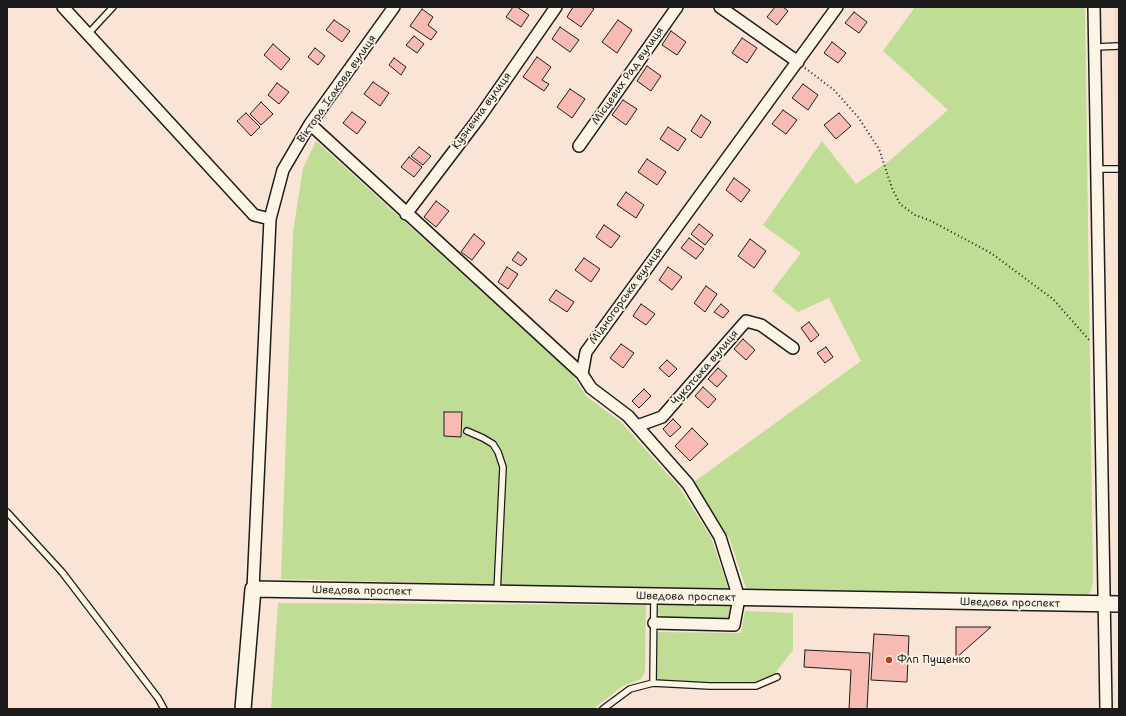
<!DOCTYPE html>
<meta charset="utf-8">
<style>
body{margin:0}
#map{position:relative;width:1126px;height:716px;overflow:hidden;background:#fae4d6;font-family:"Shantell Sans",sans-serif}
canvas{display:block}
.frame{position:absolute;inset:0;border:8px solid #1c1c1c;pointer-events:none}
</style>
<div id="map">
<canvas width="1126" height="716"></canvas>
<div class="frame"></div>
</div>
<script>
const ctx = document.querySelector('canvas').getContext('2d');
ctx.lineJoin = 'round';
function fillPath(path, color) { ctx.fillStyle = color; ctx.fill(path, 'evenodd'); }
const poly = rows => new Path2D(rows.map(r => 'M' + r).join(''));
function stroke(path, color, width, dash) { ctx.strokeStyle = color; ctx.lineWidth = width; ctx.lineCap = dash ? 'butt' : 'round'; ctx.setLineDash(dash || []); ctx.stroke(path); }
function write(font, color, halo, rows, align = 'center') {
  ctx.font = font + ' "Shantell Sans",sans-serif'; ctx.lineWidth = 3.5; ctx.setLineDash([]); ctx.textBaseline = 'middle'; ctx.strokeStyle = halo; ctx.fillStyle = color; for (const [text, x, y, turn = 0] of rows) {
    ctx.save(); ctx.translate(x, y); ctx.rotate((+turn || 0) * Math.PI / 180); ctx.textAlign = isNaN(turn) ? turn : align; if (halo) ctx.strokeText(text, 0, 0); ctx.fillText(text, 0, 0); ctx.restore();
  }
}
const built = poly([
 [1114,7,1119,7,1119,511,1116,173]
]);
const green = poly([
 [915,7,1085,7,1093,580,1092,588,1089,594,1084,597,747,591,730,540,694,482,861,361,829,298,798,312,772,291,801,253,763,225,822,141,856,184,889,161,948,110,883,51],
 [316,141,572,374,586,396,621,422,679,487,711,537,729,591,281,579,293,232,303,168],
 [278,603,646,605,645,672,641,679,623,686,593,709,271,709],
 [661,603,727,604,732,609,730,617,725,620,662,617,658,614,657,610],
 [745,611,793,613,793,650,773,676,755,682,661,681,658,679,656,675,657,632,741,633]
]);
const building = poly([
 [513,7,517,7,529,15,521,27,506,17,513,7],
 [573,7,591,7,594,9,581,27,567,17,573,7],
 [775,7,783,7,788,11,777,25,767,17,775,7],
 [422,9,433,17,428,25,437,32,431,40,410,26,422,9],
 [854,12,867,22,859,33,845,23,854,12],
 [334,20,350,31,342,42,326,30,334,20],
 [618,20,632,30,617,53,602,42,618,20],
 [560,27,579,40,570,52,552,39,560,27],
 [671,31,686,42,677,55,662,45,671,31],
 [414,36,424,44,417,53,406,45,414,36],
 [742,38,757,48,747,63,732,53,742,38],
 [832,42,846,53,838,63,824,53,832,42],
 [273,44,290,59,281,70,264,55,273,44],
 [315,48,325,56,318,65,308,57,315,48],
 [537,57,551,67,542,80,549,84,544,91,523,77,537,57],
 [394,58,406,67,401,75,389,65,394,58],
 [647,66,661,76,651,91,637,81,647,66],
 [373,82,389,93,380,106,364,94,373,82],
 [277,83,289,92,279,104,268,95,277,83],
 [803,84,818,95,808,110,792,98,803,84],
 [570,89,585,99,572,118,557,107,570,89],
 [623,100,637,109,626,125,612,115,623,100],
 [261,102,273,114,261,125,250,114,261,102],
 [783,110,797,120,786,134,772,124,783,110],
 [352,112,366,122,357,134,343,123,352,112],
 [246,113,260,127,251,136,237,121,246,113],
 [839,113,851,126,836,139,824,125,839,113],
 [701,115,711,122,701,138,691,131,701,115],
 [668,127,686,139,678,151,660,139,668,127],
 [419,147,431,156,423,165,411,156,419,147],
 [409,157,422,167,414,177,401,167,409,157],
 [647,159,666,172,657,185,638,172,647,159],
 [734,178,750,190,741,202,726,190,734,178],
 [626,192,644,205,636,218,617,205,626,192],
 [436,201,449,211,436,227,424,217,436,201],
 [699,224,713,235,705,245,691,234,699,224],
 [604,225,620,236,611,248,596,237,604,225],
 [474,234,485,243,472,260,461,252,474,234],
 [689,238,704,249,696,259,681,248,689,238],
 [750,239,766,251,754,268,738,256,750,239],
 [518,252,527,259,521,266,512,260,518,252],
 [584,258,600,269,591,282,575,270,584,258],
 [507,267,518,274,508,289,498,282,507,267],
 [668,267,682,277,672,290,659,280,668,267],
 [706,286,717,294,705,312,694,303,706,286],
 [556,290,574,302,567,312,549,300,556,290],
 [641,304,655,314,646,325,633,316,641,304],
 [721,304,729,311,723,318,714,312,721,304],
 [809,322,819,335,811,342,801,328,809,322],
 [743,339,755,350,746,360,734,349,743,339],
 [621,344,634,353,623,368,610,358,621,344],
 [826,347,833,357,825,363,817,353,826,347],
 [667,360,677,369,669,377,659,368,667,360],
 [718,368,727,376,717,387,708,379,718,368],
 [703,387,716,399,708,408,695,396,703,387],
 [644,389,651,396,639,408,632,401,644,389],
 [444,412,462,412,461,437,444,436,444,412],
 [673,419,681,427,670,437,663,429,673,419],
 [692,428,708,444,690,461,675,446,692,428],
 [956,627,991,627,956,658,956,627],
 [874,634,909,636,907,682,871,680,874,634],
 [805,650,870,653,867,709,849,709,851,670,804,667,805,650]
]);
const path = poly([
 [805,68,834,90,858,117,879,149,892,188,900,204,915,215,929,220,991,253,1053,299,1090,341]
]);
const lane = poly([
 [88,34,113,7],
 [1095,47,1119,46],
 [1097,169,1119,169],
 [467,431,483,438,493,444,498,452,503,467,497,593],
 [7,512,62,572,158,698,164,709],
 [653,683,710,686,756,686,777,677],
 [603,709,630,689,653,683,654,597]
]);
const street = poly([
 [63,7,254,215,270,219],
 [720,7,798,62],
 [1094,7,1106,709],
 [310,124,582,374],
 [579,146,677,7],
 [406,214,479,118,556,7],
 [637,426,662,417,746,321,761,325,793,348],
 [253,589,270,219,283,170,310,124,394,7],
 [654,623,734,625,739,598,720,537,688,484,628,416,591,388,582,374,586,352,837,7]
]);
const secondary = poly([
 [243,709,253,589,1119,604]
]);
const markers = [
 [889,660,4,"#c8321e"]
];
const streetNames = [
 ["Місцевих Рад вулиця",628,76,-55],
 ["Віктора Ісакова вулиця",337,89,-55],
 ["Кузнечна вулиця",482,111,-54],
 ["Мідногорська вулиця",626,296,-54],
 ["Чукотська вулиця",705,368,-49],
 ["Шведова проспект",362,591,1],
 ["Шведова проспект",686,597,1],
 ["Шведова проспект",1010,603,1]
];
const poiNames = [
 ["Флп Пущенко",897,660]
];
fillPath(built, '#f9d8cc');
fillPath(green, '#c0dd95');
fillPath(building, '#f7bbb3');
stroke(building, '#1c1c1c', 1);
stroke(lane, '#1c1c1c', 8);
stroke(street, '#1c1c1c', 14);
stroke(secondary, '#1c1c1c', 18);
stroke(path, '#1c1c1c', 2, [1, 3]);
stroke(lane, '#fcf5e5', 5.5);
stroke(street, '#fcf5e5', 11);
stroke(secondary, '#fcf5e5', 15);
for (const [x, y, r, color] of markers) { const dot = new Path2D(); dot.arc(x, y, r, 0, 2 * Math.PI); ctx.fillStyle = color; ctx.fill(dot); stroke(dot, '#fcf5e5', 1.5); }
write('11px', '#1c1c1c', '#fcf5e5', streetNames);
write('11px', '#1c1c1c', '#fcf5e5', poiNames, 'left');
</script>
